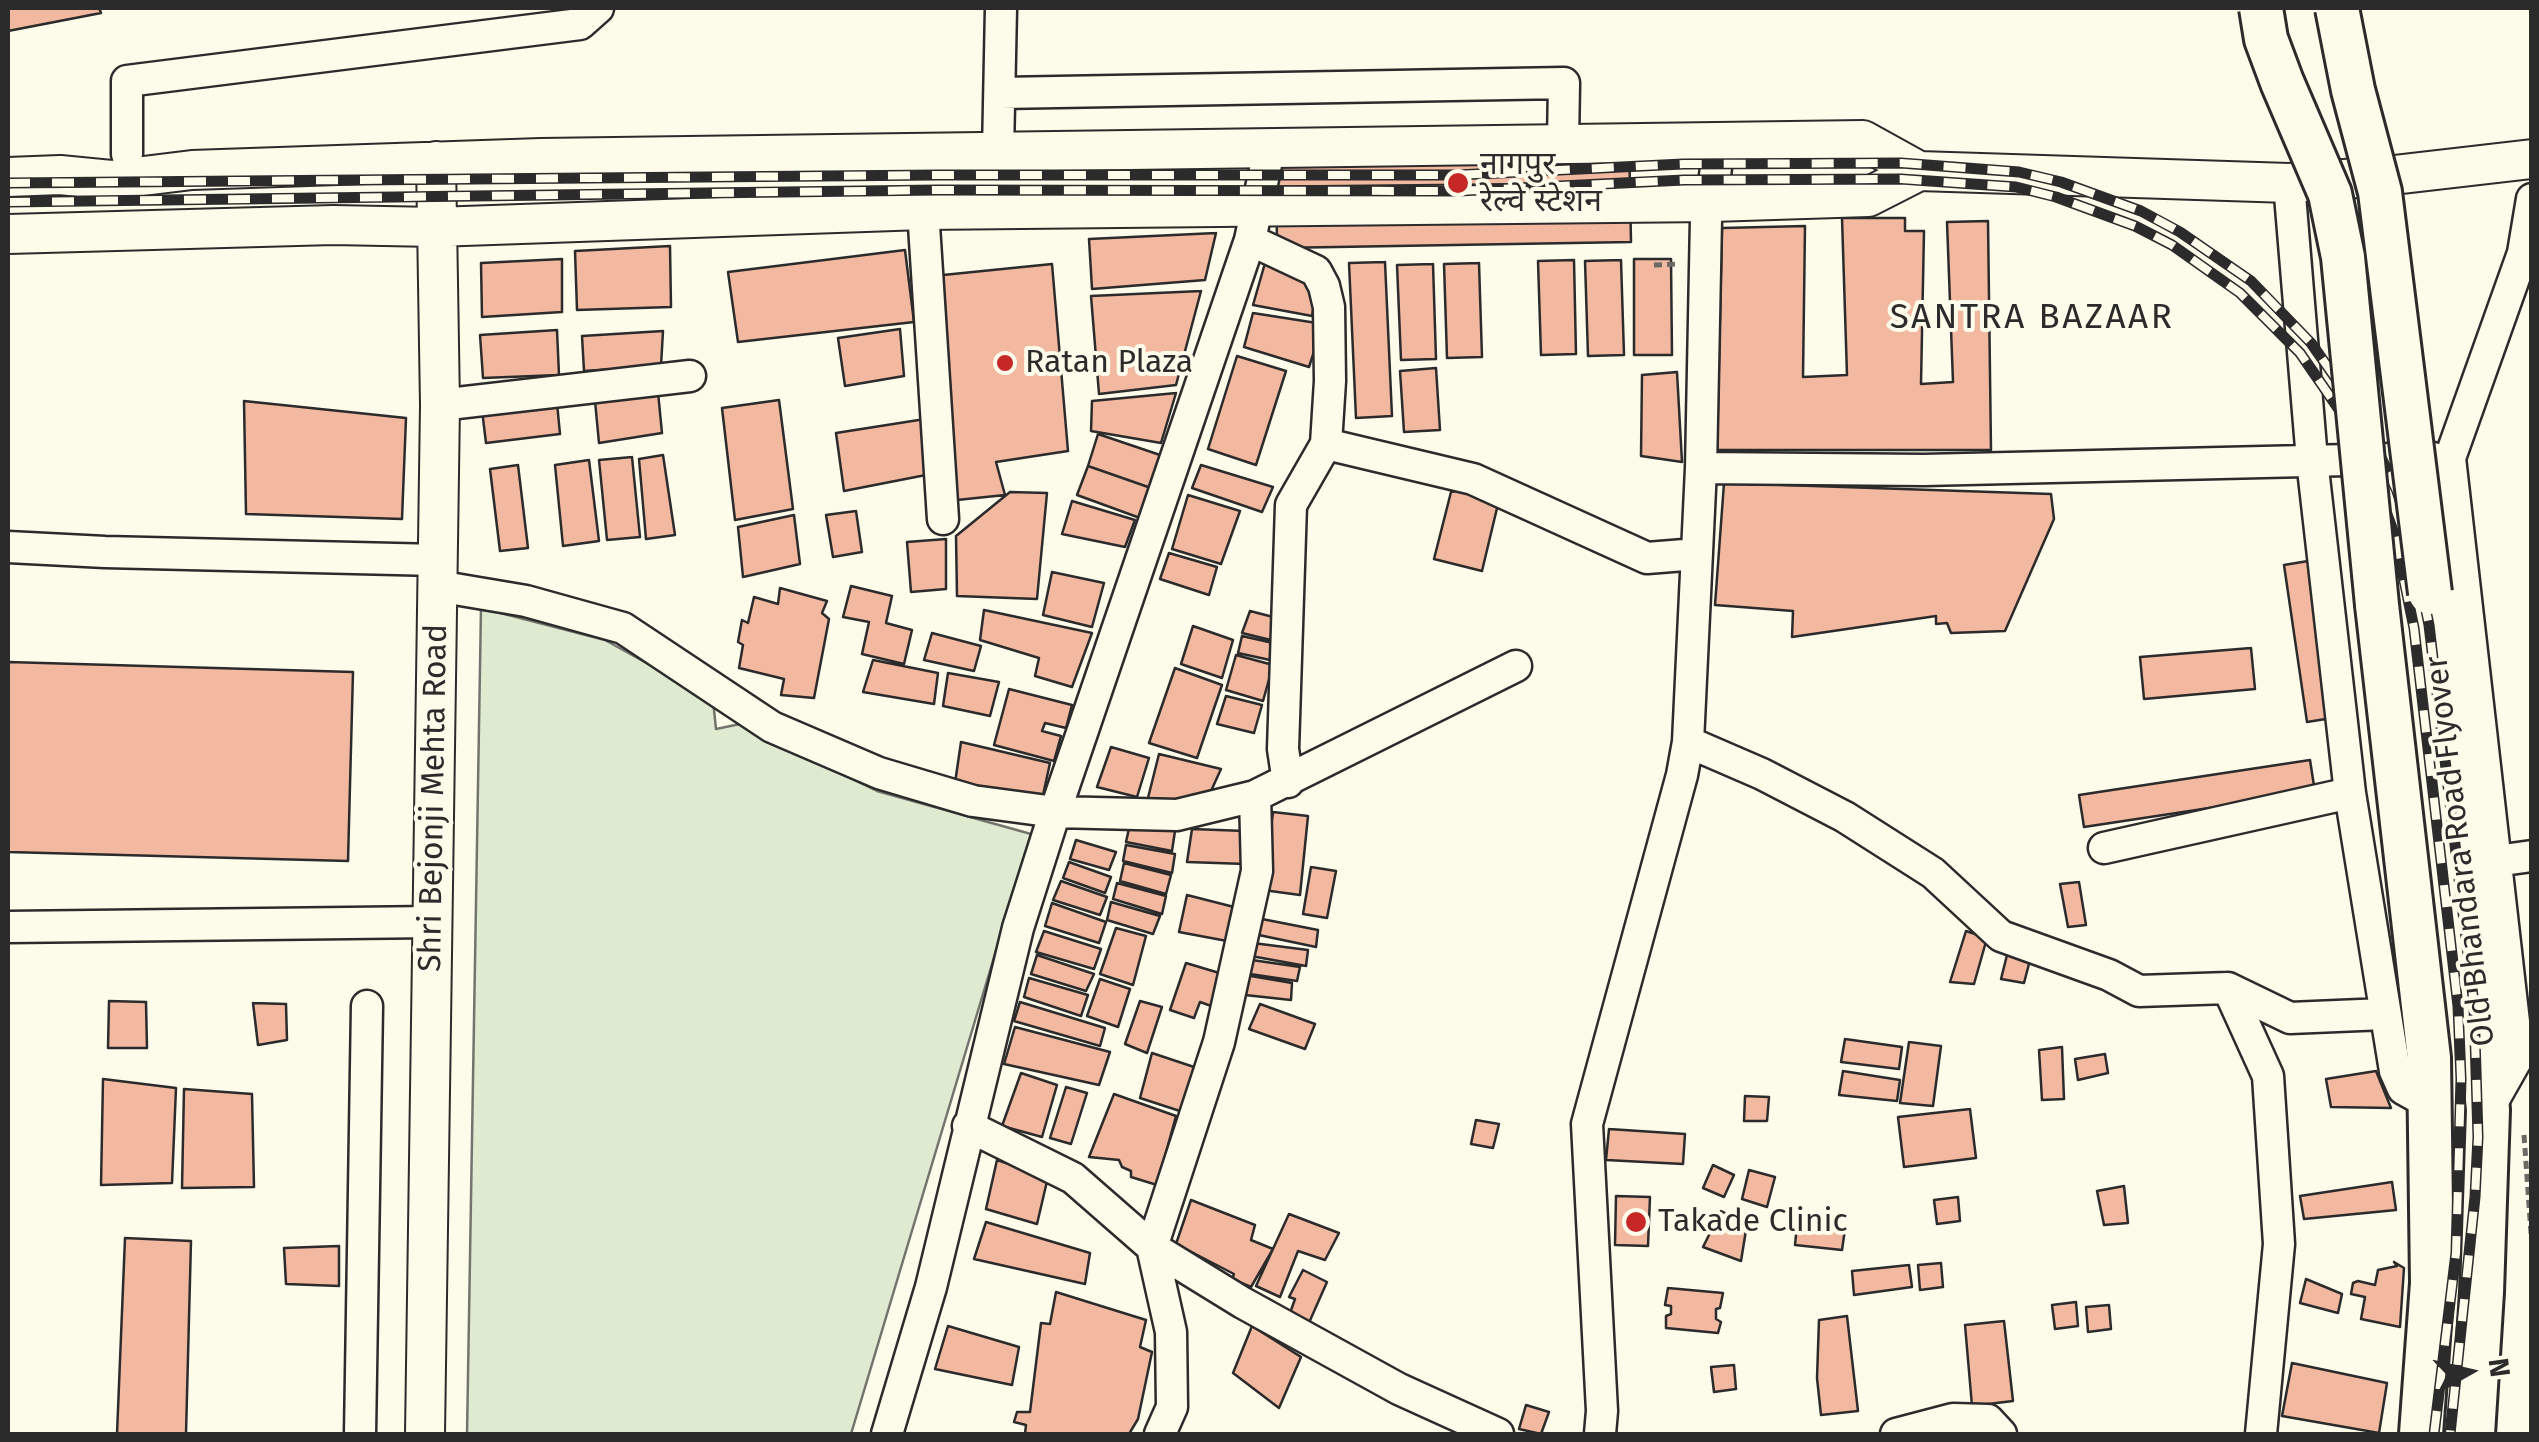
<!DOCTYPE html>
<meta charset="utf-8">
<style>
body{margin:0}
#map{position:relative;width:2539px;height:1442px;overflow:hidden;background:#fdfbea;font-family:"Fira Sans",sans-serif}
canvas{display:block}
.frame{position:absolute;inset:0;border:10px solid #2b2b2b;pointer-events:none}
.north{position:absolute;left:2419px;top:1322px;width:100px;height:100px;-webkit-text-stroke:8px #fdfbea;paint-order:stroke;rotate:82deg;font-size:28px;font-weight:700;line-height:40px;text-align:center;color:#2b2b2b}
.north::after{content:'';display:block;margin:auto;width:35px;height:45px;background:#2b2b2b;clip-path:polygon(50% 0,100% 100%,50% 72%,0 100%)}
</style>
<div id="map">
<canvas width="2539" height="1442"></canvas>
<div class="frame"></div>
<div class="north">N</div>
</div>
<script>
const ctx = document.querySelector('canvas').getContext('2d');
ctx.lineJoin = 'round';
function fillPath(path, color) { ctx.fillStyle = color; ctx.fill(path, 'evenodd'); }
const poly = rows => new Path2D(rows.map(r => 'M' + r).join(''));
function stroke(path, color, width, dash) { ctx.strokeStyle = color; ctx.lineWidth = width; ctx.lineCap = dash ? 'butt' : 'round'; ctx.setLineDash(dash || []); ctx.stroke(path); }
function write(font, color, halo, rows, align = 'center') {
  ctx.font = font + ' "Fira Sans","Noto Sans Devanagari",sans-serif'; ctx.lineWidth = 8; ctx.setLineDash([]); ctx.textBaseline = 'middle'; ctx.strokeStyle = halo; ctx.fillStyle = color; for (const [text, x, y, turn = 0] of rows) {
    ctx.save(); ctx.translate(x, y); ctx.rotate((+turn || 0) * Math.PI / 180); ctx.textAlign = isNaN(turn) ? turn : align; if (halo) ctx.strokeText(text, 0, 0); ctx.fillText(text, 0, 0); ctx.restore();
  }
}
const green = poly([
 [481,608,605,640,713,700,716,729,740,724,877,791,1031,834,851,1434,467,1434,481,608]
]);
const building = poly([
 [8,8,99,8,101,13,8,31,8,8],
 [1629,137,1631,242,1277,248,1276,143,1629,137],
 [1842,218,1905,218,1905,231,1924,231,1921,384,1953,382,1947,222,1988,221,1991,450,1717,450,1722,228,1805,226,1803,377,1847,375,1842,218],
 [1216,233,1205,280,1092,289,1089,239,1216,233],
 [670,246,671,307,577,310,575,251,670,246],
 [905,250,914,322,738,342,728,272,905,250],
 [562,259,562,312,482,317,481,263,562,259],
 [1634,259,1671,259,1672,355,1634,355,1634,259],
 [1574,260,1576,354,1541,355,1538,261,1574,260],
 [1621,260,1624,355,1588,356,1585,261,1621,260],
 [1385,262,1392,416,1356,418,1349,263,1385,262],
 [1265,263,1318,281,1312,316,1253,305,1265,263],
 [1479,263,1482,357,1447,358,1444,264,1479,263],
 [1052,264,1068,451,996,462,1005,495,957,500,943,275,1052,264],
 [1433,264,1436,359,1401,360,1397,265,1433,264],
 [1201,291,1176,385,1099,394,1091,296,1201,291],
 [1253,313,1323,324,1309,367,1244,347,1253,313],
 [900,329,904,376,845,386,838,338,900,329],
 [557,330,559,375,483,378,480,335,557,330],
 [663,331,661,366,584,371,582,336,663,331],
 [1237,356,1286,371,1256,465,1208,449,1237,356],
 [1436,368,1440,430,1404,432,1400,371,1436,368],
 [1677,372,1682,462,1641,456,1642,375,1677,372],
 [658,392,662,433,599,443,595,401,658,392],
 [1176,393,1161,443,1091,431,1092,401,1176,393],
 [779,400,793,509,735,520,722,408,779,400],
 [244,401,406,418,402,519,246,514,244,401],
 [557,403,560,434,486,443,482,410,557,403],
 [925,419,931,474,844,491,836,433,925,419],
 [1098,434,1163,456,1151,488,1088,466,1098,434],
 [663,455,675,535,646,539,639,459,663,455],
 [632,457,640,537,607,540,599,460,632,457],
 [589,460,599,541,563,546,555,465,589,460],
 [518,465,528,548,500,551,490,469,518,465],
 [1201,465,1273,487,1262,512,1192,488,1201,465],
 [1088,466,1151,488,1140,518,1077,495,1088,466],
 [1724,483,2051,494,2054,519,2005,631,1951,633,1947,623,1936,624,1936,616,1792,637,1793,611,1715,605,1724,483],
 [1462,490,1498,504,1482,571,1434,559,1451,492,1462,490],
 [1010,492,1047,493,1037,599,957,596,956,536,1010,492],
 [1188,495,1240,511,1221,564,1172,549,1188,495],
 [1072,501,1135,520,1125,547,1062,534,1072,501],
 [856,511,862,552,833,557,826,515,856,511],
 [794,515,800,564,743,577,738,527,794,515],
 [946,539,946,589,911,592,907,542,946,539],
 [1169,553,1217,567,1209,595,1160,579,1169,553],
 [2314,560,2332,718,2307,722,2284,565,2314,560],
 [1052,572,1104,583,1092,627,1043,615,1052,572],
 [851,586,892,596,886,623,912,630,904,664,862,654,869,622,843,617,851,586],
 [780,588,827,601,822,613,829,619,814,698,781,695,784,679,739,668,743,645,738,642,742,620,748,623,754,597,778,604,780,588],
 [984,610,1092,633,1072,687,1035,676,1039,658,980,640,984,610],
 [1250,611,1281,619,1275,641,1242,633,1250,611],
 [1193,626,1233,640,1222,678,1181,664,1193,626],
 [932,633,981,646,974,671,924,660,932,633],
 [1242,636,1273,643,1270,660,1238,653,1242,636],
 [2251,648,2255,689,2144,699,2140,657,2251,648],
 [1236,655,1273,665,1263,701,1226,690,1236,655],
 [873,660,938,673,934,704,863,692,873,660],
 [8,662,353,672,348,861,8,852,8,662],
 [1175,668,1222,685,1197,758,1149,743,1175,668],
 [948,673,999,682,990,716,943,706,948,673],
 [1009,689,1072,705,1066,728,1045,723,1042,731,1061,736,1054,761,994,745,1009,689],
 [1226,696,1262,705,1254,733,1217,724,1226,696],
 [961,742,1050,763,1043,795,955,783,961,742],
 [1111,747,1149,758,1137,797,1097,787,1111,747],
 [1159,754,1221,769,1206,802,1148,798,1159,754],
 [2310,760,2315,792,2084,827,2079,795,2310,760],
 [1273,812,1308,816,1300,895,1263,890,1273,812],
 [1130,824,1175,831,1172,851,1126,842,1130,824],
 [1192,829,1245,831,1246,864,1187,862,1192,829],
 [1076,840,1116,852,1109,870,1070,859,1076,840],
 [1126,845,1175,854,1172,873,1123,861,1126,845],
 [1069,862,1111,877,1105,893,1063,878,1069,862],
 [1124,863,1171,875,1166,894,1120,881,1124,863],
 [1311,867,1336,871,1327,918,1303,914,1311,867],
 [1061,881,1107,897,1100,915,1053,900,1061,881],
 [2079,882,2086,925,2068,927,2060,884,2079,882],
 [1117,883,1166,896,1162,914,1113,899,1117,883],
 [1187,895,1234,907,1227,941,1179,932,1187,895],
 [1111,902,1160,916,1153,934,1107,920,1111,902],
 [1052,903,1106,922,1099,943,1045,926,1052,903],
 [1257,918,1318,930,1316,947,1254,934,1257,918],
 [1116,928,1146,936,1133,985,1100,974,1116,928],
 [1044,931,1101,949,1094,969,1036,952,1044,931],
 [1966,931,1987,938,1974,984,1950,982,1966,931],
 [1253,943,1308,950,1306,966,1251,956,1253,943],
 [1037,955,1094,974,1086,991,1031,974,1037,955],
 [2007,955,2030,960,2024,983,2001,979,2007,955],
 [1252,960,1300,967,1297,981,1250,974,1252,960],
 [1186,963,1226,975,1217,1008,1200,1002,1194,1018,1170,1010,1186,963],
 [1245,975,1292,983,1291,1000,1245,995,1245,975],
 [1029,978,1088,995,1081,1016,1024,997,1029,978],
 [1100,979,1130,989,1118,1027,1087,1016,1100,979],
 [109,1001,146,1002,147,1048,108,1048,109,1001],
 [1140,1001,1162,1007,1147,1053,1125,1044,1140,1001],
 [1020,1002,1105,1028,1100,1046,1014,1021,1020,1002],
 [253,1003,286,1004,287,1040,258,1045,253,1003],
 [1260,1004,1315,1024,1305,1049,1249,1029,1260,1004],
 [1015,1027,1110,1052,1099,1085,1004,1064,1015,1027],
 [1845,1039,1902,1047,1899,1069,1841,1062,1845,1039],
 [1909,1042,1941,1046,1933,1106,1900,1103,1909,1042],
 [2062,1047,2064,1099,2042,1100,2039,1050,2062,1047],
 [1152,1053,1197,1068,1183,1112,1140,1098,1152,1053],
 [2105,1054,2108,1073,2078,1080,2075,1059,2105,1054],
 [1843,1071,1900,1080,1897,1101,1839,1095,1843,1071],
 [2376,1071,2391,1108,2331,1107,2326,1079,2376,1071],
 [1021,1073,1057,1085,1042,1137,1002,1126,1021,1073],
 [103,1079,176,1088,172,1183,101,1185,103,1079],
 [1066,1087,1087,1093,1071,1144,1050,1138,1066,1087],
 [184,1089,252,1094,254,1187,182,1188,184,1089],
 [1114,1094,1176,1116,1157,1185,1131,1177,1131,1171,1122,1167,1119,1160,1089,1157,1114,1094],
 [1745,1096,1769,1097,1767,1121,1744,1121,1745,1096],
 [1970,1109,1976,1158,1904,1167,1898,1117,1970,1109],
 [1476,1120,1499,1124,1493,1148,1471,1144,1476,1120],
 [1609,1129,1685,1134,1683,1164,1606,1160,1609,1129],
 [997,1160,1048,1177,1037,1224,986,1209,997,1160],
 [1713,1165,1734,1175,1724,1197,1703,1188,1713,1165],
 [1749,1170,1775,1177,1767,1207,1742,1199,1749,1170],
 [2392,1182,2396,1210,2304,1219,2300,1196,2392,1182],
 [2124,1186,2128,1223,2104,1225,2097,1191,2124,1186],
 [1616,1196,1650,1197,1648,1246,1615,1245,1616,1196],
 [1958,1197,1960,1221,1937,1224,1934,1200,1958,1197],
 [1191,1200,1255,1225,1251,1240,1273,1249,1251,1287,1232,1279,1234,1274,1176,1244,1191,1200],
 [1721,1211,1747,1224,1741,1261,1703,1247,1721,1211],
 [1289,1214,1339,1233,1325,1260,1298,1251,1280,1297,1256,1286,1289,1214],
 [986,1222,1090,1253,1085,1284,974,1259,986,1222],
 [1797,1225,1845,1229,1842,1250,1795,1245,1797,1225],
 [125,1238,191,1241,186,1434,117,1434,125,1238],
 [339,1246,339,1286,286,1284,284,1248,339,1246],
 [2394,1262,2404,1268,2400,1327,2361,1319,2365,1297,2351,1294,2353,1283,2358,1281,2375,1285,2378,1270,2397,1266,2394,1262],
 [1941,1263,1943,1287,1920,1290,1918,1265,1941,1263],
 [1909,1265,1912,1287,1854,1295,1852,1271,1909,1265],
 [1303,1270,1327,1282,1308,1325,1289,1316,1295,1299,1289,1297,1303,1270],
 [2306,1279,2342,1294,2338,1313,2300,1303,2306,1279],
 [1668,1288,1723,1293,1720,1308,1716,1309,1716,1319,1721,1322,1718,1333,1666,1328,1666,1316,1671,1314,1671,1306,1665,1305,1668,1288],
 [1056,1292,1146,1320,1140,1347,1152,1352,1138,1419,1129,1434,1025,1434,1026,1425,1014,1422,1017,1412,1030,1412,1041,1323,1050,1324,1056,1292],
 [2076,1302,2078,1326,2055,1329,2052,1305,2076,1302],
 [2109,1305,2111,1329,2088,1332,2086,1307,2109,1305],
 [1847,1316,1858,1411,1821,1415,1817,1378,1819,1320,1847,1316],
 [2004,1321,2013,1401,1972,1406,1965,1325,2004,1321],
 [948,1326,1019,1347,1012,1385,935,1369,948,1326],
 [1252,1326,1301,1357,1279,1408,1233,1373,1252,1326],
 [2292,1363,2387,1383,2379,1433,2282,1416,2292,1363],
 [1734,1365,1736,1389,1714,1392,1711,1367,1734,1365],
 [1526,1405,1549,1412,1541,1434,1519,1429,1526,1405]
]);
const path = poly([
 [1654,265,1678,264],
 [2524,1135,2532,1247]
]);
const minor = poly([
 [1001,93,1564,83,1563,143],
 [998,152,1001,8],
 [127,154,127,81,580,24,598,8],
 [2289,183,2312,460,2350,793,2395,1071,2403,1089,2430,1104],
 [923,210,943,519],
 [1250,240,1316,271,1324,286,1329,307,1330,381,1326,444,1473,479,1647,558,1697,554],
 [440,405,690,376],
 [1701,468,1924,470,2433,458],
 [8,547,105,552,437,560],
 [437,586,526,601,623,628,772,727,879,773,973,801,1055,812,1250,240,1270,146],
 [1688,742,1762,774,1845,817,1933,873,2001,936,2109,975,2139,991,2228,988,2290,1018,2384,1014],
 [1288,782,1283,749,1291,505,1326,444],
 [2104,848,2350,793],
 [2496,861,2532,856],
 [8,927,433,922],
 [2228,988,2268,1076,2279,1244,2261,1434],
 [2488,1110,2518,1057,2450,458,2523,253,2532,199],
 [968,1126,1073,1178,1152,1247,1243,1303,1399,1389,1498,1434],
 [360,1434,367,1006],
 [887,1434,931,1287,1018,928,1055,812,1177,815,1255,796,1516,666],
 [1160,1434,1172,1407,1171,1332,1152,1247,1219,1042,1257,871,1255,796],
 [1600,1434,1602,1411,1587,1124,1682,775,1688,742,1701,468,1706,219,1712,202,1719,141],
 [1896,1434,1953,1419,1988,1420,2001,1434]
]);
const major = poly([
 [8,177,60,175,111,180,192,170,541,158,1863,140,1919,171],
 [8,234,333,225,435,227,923,210,1712,202,1868,197,1919,171,2289,183,2385,176,2532,159],
 [425,1434,440,405,436,161]
]);
const highway = poly([
 [2430,593,2472,936,2488,1110,2482,1292,2473,1434],
 [2377,605,2429,1058,2432,1283,2421,1434]
]);
const rail = poly([
 [8,183,938,175,1457,175,1683,164,1901,163,2019,172,2061,182,2141,211,2180,232,2251,281,2311,343,2360,413,2397,491,2410,532,2429,625,2474,1005,2478,1137,2475,1197,2450,1434],
 [8,202,938,190,1458,191,1684,180,1901,179,2016,187,2056,197,2135,226,2172,245,2240,293,2300,353,2347,421,2366,458,2395,536,2414,628,2458,1006,2461,1079,2456,1253,2434,1434]
]);
const highwayBridge = poly([
 [2261,8,2266,39,2282,82,2330,194,2343,257,2377,605],
 [2337,8,2353,90,2380,192,2430,593]
]);
const markers = [
 [1458,183,12,"#c62828"],
 [1005,363,10,"#c62828"],
 [1636,1222,12,"#c62828"]
];
const poiNames = [
 ["नागपुर",1480,165],
 ["रेल्वे स्टेशन",1480,202],
 ["Ratan Plaza",1025,363],
 ["Takade Clinic",1658,1222]
];
const streetNames = [
 ["Shri Bejonji Mehta Road",434,798,-89],
 ["Old Bhandara Road Flyover",2461,851,-97]
];
const neighbourhoodNames = [
 ["SANTRA BAZAAR",2032,318]
];
fillPath(green, '#deebd1');
stroke(green, '#74746e', 2.5);
fillPath(building, '#f2b8a0');
stroke(building, '#2b2b2b', 2.5);
stroke(minor, '#2b2b2b', 35);
stroke(major, '#2b2b2b', 42);
stroke(highway, '#2b2b2b', 48);
stroke(path, '#6a6964', 5, [8, 5]);
stroke(minor, '#fdfbea', 30);
stroke(major, '#fdfbea', 38);
stroke(highway, '#fdfbea', 42);
stroke(rail, '#2b2b2b', 11);
stroke(rail, '#fdfbea', 8, [22]);
stroke(highwayBridge, '#2b2b2b', 48, []);
stroke(highwayBridge, '#fdfbea', 42);
for (const [x, y, r, color] of markers) { const dot = new Path2D(); dot.arc(x, y, r, 0, 2 * Math.PI); ctx.fillStyle = color; ctx.fill(dot); stroke(dot, '#fdfbea', 4); }
write('32px', '#2b2b2b', '#fdfbea', poiNames, 'left');
write('32px', '#2b2b2b', '#fdfbea', streetNames);
ctx.letterSpacing = '2.5px';
write('35px', '#2b2b2b', '#fdfbea', neighbourhoodNames);
ctx.letterSpacing = '0px';
</script>
